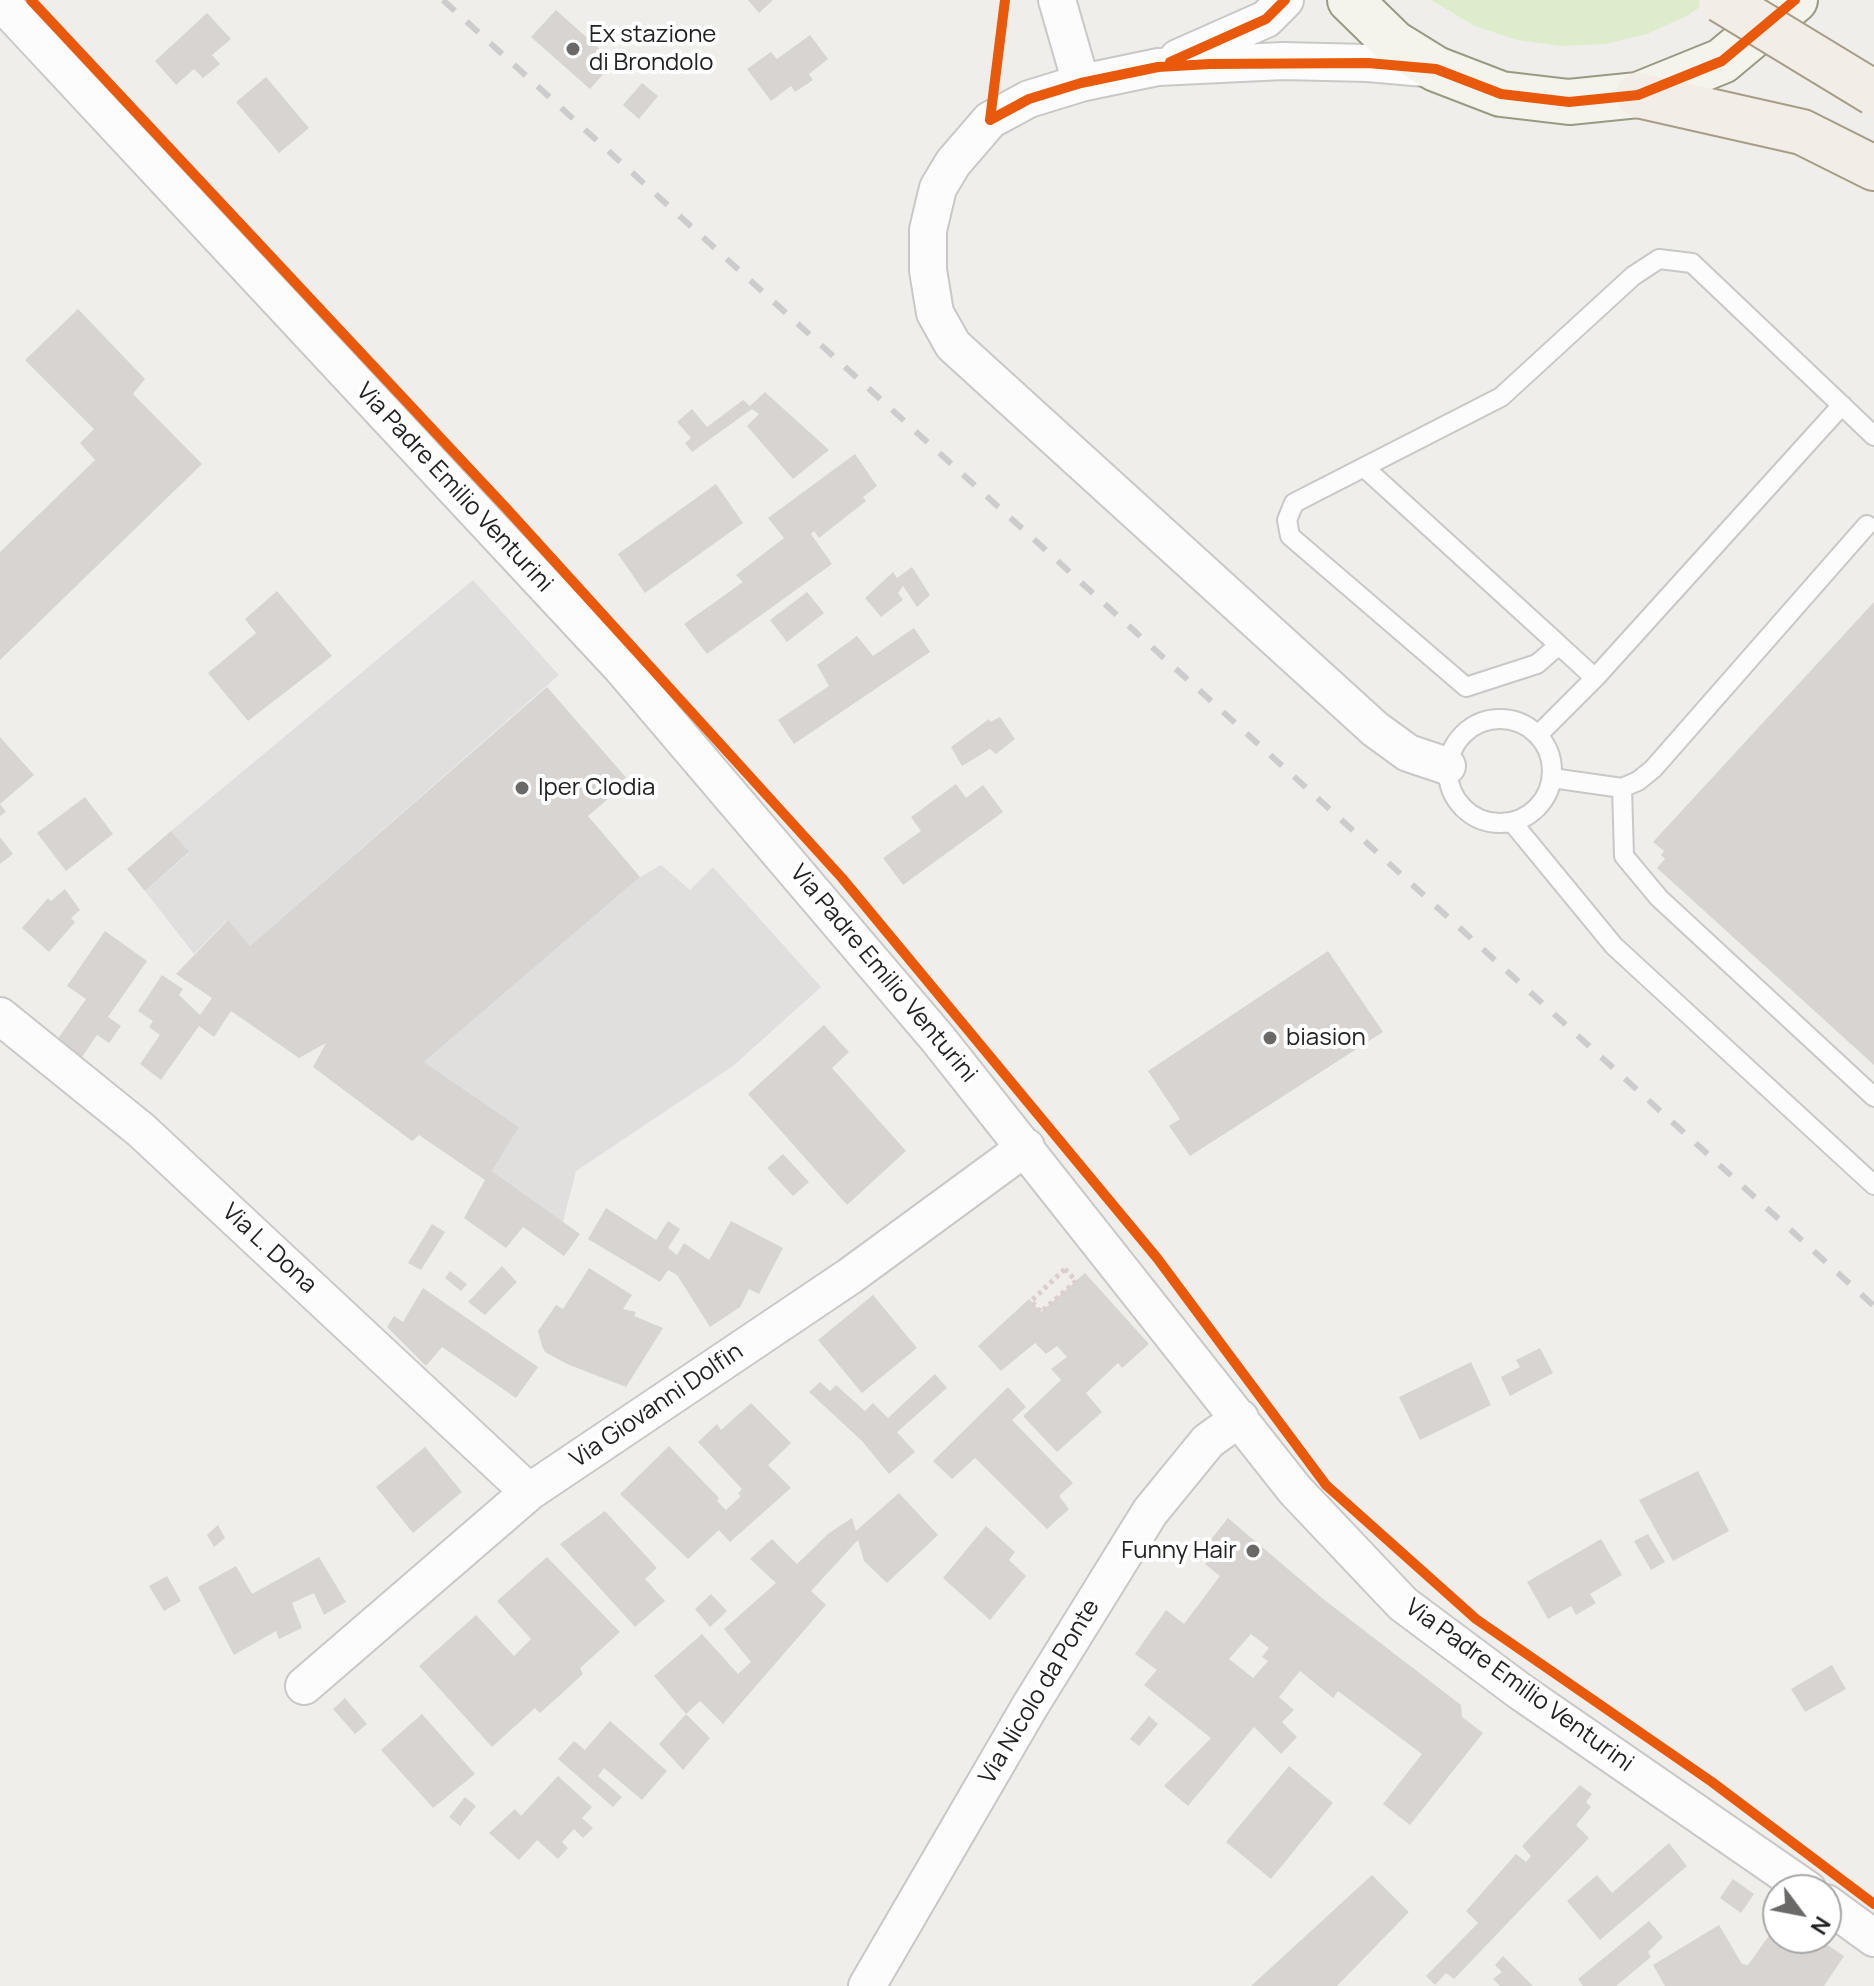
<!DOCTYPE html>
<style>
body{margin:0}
#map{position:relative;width:1874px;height:1986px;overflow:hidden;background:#f0eeeb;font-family:Manrope,sans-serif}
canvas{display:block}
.north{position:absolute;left:1762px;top:1874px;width:80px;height:80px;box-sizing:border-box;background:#fff;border:2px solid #a7a7a7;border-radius:50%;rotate:122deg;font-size:22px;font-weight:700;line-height:32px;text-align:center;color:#222}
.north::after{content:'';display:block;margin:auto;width:28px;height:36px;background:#6a6968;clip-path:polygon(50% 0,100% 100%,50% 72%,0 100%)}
</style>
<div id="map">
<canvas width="1874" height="1986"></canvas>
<div class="north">N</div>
</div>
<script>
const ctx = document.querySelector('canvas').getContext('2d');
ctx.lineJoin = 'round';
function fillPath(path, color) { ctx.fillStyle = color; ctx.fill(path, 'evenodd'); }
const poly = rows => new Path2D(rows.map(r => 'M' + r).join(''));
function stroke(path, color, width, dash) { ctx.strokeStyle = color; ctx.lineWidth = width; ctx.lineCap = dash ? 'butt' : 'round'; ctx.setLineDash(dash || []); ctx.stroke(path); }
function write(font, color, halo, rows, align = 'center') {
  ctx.font = font + ' Manrope,sans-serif'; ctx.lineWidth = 8; ctx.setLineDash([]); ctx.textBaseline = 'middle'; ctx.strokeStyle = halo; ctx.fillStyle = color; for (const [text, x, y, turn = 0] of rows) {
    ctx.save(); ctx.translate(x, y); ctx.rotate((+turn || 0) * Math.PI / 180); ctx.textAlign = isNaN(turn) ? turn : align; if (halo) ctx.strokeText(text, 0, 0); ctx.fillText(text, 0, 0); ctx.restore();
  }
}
const grass = poly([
 [1431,0,1710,0,1687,16,1647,34,1605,44,1561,46,1517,40,1475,26]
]);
const parking = poly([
 [473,580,559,675,250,946,227,920,194,954,145,891,189,853,171,831],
 [661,865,690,890,713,867,821,987,733,1066,576,1171,563,1222,492,1171,519,1127,424,1062,640,877]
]);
const building = poly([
 [748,0,773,0,759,13],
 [556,10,614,62,590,89,531,37],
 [207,13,231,39,212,55,220,64,203,78,194,69,176,85,155,61],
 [810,35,828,59,809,74,813,80,795,92,791,86,771,101,747,69,771,52,777,59],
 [266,77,309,128,279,153,236,102],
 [642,83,658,96,639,119,623,105],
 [78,309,145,379,133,394,202,464,0,660,0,552,95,460,80,443,94,429,25,360],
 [765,392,829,450,793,479,747,426,759,414,752,409,692,452,685,443,691,438,677,422,692,409,707,427,743,400,750,406],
 [855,454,877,486,863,497,866,501,819,538,814,531,811,534,832,564,707,654,684,624,743,582,736,575,784,538,768,518],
 [716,484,743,523,645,593,618,554],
 [912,567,930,595,917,607,903,586,898,593,903,600,881,617,865,598,893,572,897,578],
 [277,591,332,656,248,721,208,673,256,633,245,619],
 [807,592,824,613,787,642,770,620],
 [1874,602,1874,1065,1657,868,1665,859,1661,855,1664,851,1653,842],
 [914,628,930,652,794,744,778,720,829,686,817,665,857,636,873,656],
 [547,687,629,781,588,816,640,877,424,1062,519,1127,492,1171,580,1234,564,1256,523,1227,506,1248,464,1218,485,1180,419,1135,412,1141,313,1067,326,1043,299,1058,231,1011,214,1037,199,1026,161,1080,140,1064,160,1035,149,1027,153,1021,138,1011,162,975,183,989,179,995,200,1015,212,998,176,974,228,920,250,946],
 [1000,717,1015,739,996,754,990,749,962,766,951,747,989,719,990,722],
 [0,737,34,775,0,804,6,812,0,816],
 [956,784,966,798,983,785,1003,812,903,885,883,858,921,831,911,817],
 [85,797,113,834,66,871,37,833],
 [171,831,189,852,145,891,127,869],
 [0,837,13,854,0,864],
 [65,889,80,910,71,918,75,922,49,952,22,928,48,898,51,901],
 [105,931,147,961,108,1017,121,1026,109,1043,97,1035,82,1057,57,1040,86,999,67,986],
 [1328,951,1383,1032,1190,1156,1169,1126,1180,1119,1148,1071],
 [824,1025,849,1052,832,1068,906,1151,847,1205,748,1094],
 [783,1154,809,1182,793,1196,767,1168],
 [606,1208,656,1240,668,1221,680,1229,668,1248,677,1255,684,1243,709,1260,731,1221,783,1248,759,1294,749,1289,740,1307,710,1327,677,1275,668,1270,660,1282,588,1239],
 [432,1224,445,1232,421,1270,408,1263],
 [502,1266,517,1282,485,1315,468,1302],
 [589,1268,632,1295,623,1309,636,1312,634,1316,663,1328,626,1387,567,1364,545,1352,542,1346,538,1331,556,1305,563,1309],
 [450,1271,467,1284,461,1291,445,1278],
 [1085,1273,1149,1344,1122,1368,1118,1363,1086,1393,1102,1412,1057,1452,1023,1416,1061,1380,1051,1369,1067,1357,1057,1346,1046,1354,1035,1343,1001,1371,978,1346,1029,1299,1041,1312],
 [423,1288,538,1367,516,1398,442,1347,426,1366,387,1327,394,1316,403,1322],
 [873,1295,917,1348,862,1393,818,1340],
 [1540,1348,1553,1373,1510,1396,1501,1377,1520,1367,1516,1360],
 [1471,1362,1491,1405,1420,1440,1399,1397],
 [935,1374,947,1388,897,1432,915,1452,889,1474,862,1441,809,1392,820,1382,830,1391,836,1385,865,1411,873,1403,888,1418],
 [1008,1387,1026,1407,1012,1420,1073,1483,1059,1496,1069,1509,1047,1529,975,1458,952,1479,933,1461],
 [751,1403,791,1443,768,1465,791,1488,730,1542,719,1530,688,1559,620,1494,669,1446,719,1498,717,1501,726,1510,741,1496,738,1494,742,1489,698,1442,717,1424,721,1430],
 [425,1447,462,1492,413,1533,376,1487],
 [1698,1471,1729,1531,1673,1561,1639,1500],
 [899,1493,938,1535,887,1583,864,1561,858,1540,811,1591,826,1605,723,1724,700,1701,686,1714,654,1676,702,1634,738,1674,751,1662,724,1629,776,1583,750,1559,772,1539,797,1564,829,1533,852,1518,856,1531],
 [605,1511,657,1568,645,1579,665,1601,635,1627,560,1544],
 [1228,1518,1322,1598,1461,1705,1462,1717,1483,1733,1410,1825,1383,1804,1422,1754,1338,1691,1333,1698,1300,1671,1279,1697,1294,1710,1282,1722,1297,1737,1281,1754,1254,1727,1188,1806,1164,1786,1211,1738,1144,1685,1157,1670,1135,1654,1166,1610,1184,1624,1220,1576,1205,1564,1213,1555,1204,1548],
 [1251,1634,1269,1648,1262,1657,1268,1661,1253,1678,1229,1659],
 [218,1525,225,1538,214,1547,207,1535],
 [986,1526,1015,1552,1009,1560,1026,1576,990,1620,943,1578],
 [1648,1534,1665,1562,1651,1570,1634,1541],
 [1601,1539,1622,1575,1590,1594,1596,1603,1576,1615,1571,1606,1548,1619,1527,1582],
 [319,1557,346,1602,324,1615,314,1593,292,1603,302,1628,279,1639,276,1631,234,1655,198,1587,236,1566,252,1594],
 [547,1557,620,1632,580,1668,583,1674,559,1696,540,1713,535,1708,492,1747,419,1666,476,1615,514,1656,531,1639,497,1601],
 [167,1576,181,1601,164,1611,149,1586],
 [711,1594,727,1611,710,1627,695,1609],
 [1832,1665,1846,1689,1805,1712,1791,1689],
 [345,1698,367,1724,355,1734,333,1709],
 [422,1714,475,1774,433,1808,381,1750],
 [686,1714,710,1738,683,1770,659,1744],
 [1149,1716,1158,1724,1139,1746,1130,1739],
 [610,1721,667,1771,642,1800,604,1768,598,1776,622,1797,613,1807,558,1759,574,1741,585,1750],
 [1289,1766,1333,1803,1271,1879,1226,1842],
 [558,1776,592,1807,582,1818,593,1828,583,1838,574,1829,562,1842,568,1848,558,1859,537,1840,519,1860,489,1833,515,1809,521,1816],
 [1580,1785,1592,1794,1586,1802,1591,1807,1576,1825,1589,1838,1454,1979,1446,1973,1435,1985,1426,1976,1478,1923,1466,1911,1516,1854,1526,1862,1531,1856,1522,1846],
 [465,1797,476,1806,460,1826,449,1817],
 [1669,1843,1687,1866,1600,1940,1567,1901,1597,1875,1612,1893],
 [1372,1875,1409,1912,1337,1986,1251,1986],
 [1733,1879,1754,1894,1741,1913,1720,1898],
 [1649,1921,1663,1937,1648,1952,1651,1957,1616,1986,1583,1986,1578,1979],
 [1778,1923,1778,1938,1817,1938,1844,1956,1824,1986,1665,1986,1653,1965,1719,1925,1742,1964,1748,1965],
 [1503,1956,1533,1986,1500,1986,1493,1979,1502,1972,1495,1965]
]);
const path = poly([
 [1065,1269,1076,1281,1041,1312,1031,1301,1065,1269]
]);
const lane = poly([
 [1366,469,1559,645],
 [1595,678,1559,645,1537,664,1466,687,1290,536,1287,520,1294,503,1501,397,1633,276,1659,259,1692,263,1874,436],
 '1448 771a52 52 0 1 1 104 0a52 52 0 1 1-104 0Z',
 [1538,735,1595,678,1842,405],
 [1552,778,1622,788,1638,781,1653,769,1867,525],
 [1622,788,1624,856,1659,898,1874,1097],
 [1512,822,1614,946,1874,1185]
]);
const street = poly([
 [1057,0,1081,83],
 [0,1,621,667,938,1039,1295,1490,1403,1604,1521,1692,1808,1890],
 [1178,58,1266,19,1285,0],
 [1436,69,1368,63,1283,61,1158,67,1081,83,1029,99,990,120,953,163,938,188,928,230,928,270,935,313,953,345,1375,729,1408,753,1447,766],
 [0,1016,141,1130,529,1492],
 [304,1686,529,1492,850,1276,1026,1147],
 [1826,1903,1874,1938],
 [867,1986,1030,1706,1150,1512,1208,1441,1240,1418]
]);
const secondary = poly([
 [1350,0,1394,43,1436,69,1501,94,1569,102,1638,95,1722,61,1795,0]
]);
const primary = poly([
 [1638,95,1802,132,1874,168]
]);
const rail = poly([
 [443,0,1874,1306]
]);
const primaryBridge = poly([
 [1721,0,1874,93]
]);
const cycleway = poly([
 [31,0,507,509,842,878,1157,1258,1326,1485,1476,1619,1712,1782,1874,1904],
 [1170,62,1266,19,1285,0],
 [990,120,1029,99,1081,83,1158,67,1210,64,1368,63,1436,69,1501,94,1569,102,1638,95,1722,61,1795,0],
 [990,120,1005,0]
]);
const markers = [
 [573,49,8,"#6a6968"],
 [522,788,8,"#6a6968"],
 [1270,1038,8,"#6a6968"],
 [1253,1551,8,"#6a6968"]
];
const poiNames = [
 ["Ex stazione",589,35],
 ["di Brondolo",589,63],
 ["Iper Clodia",538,788],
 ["biasion",1286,1038],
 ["Funny Hair",1237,1551,"right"]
];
const streetNames = [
 ["Via Padre Emilio Venturini",454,488,47],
 ["Via Padre Emilio Venturini",883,974,50],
 ["Via L. Dona",269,1249,43],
 ["Via Giovanni Dolfin",657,1406,-34],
 ["Via Padre Emilio Venturini",1519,1686,36],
 ["Via Nicolo da Ponte",1040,1692,-59]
];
fillPath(grass, '#ddeccb');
fillPath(parking, '#e0dfde');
fillPath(building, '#d7d4d2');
stroke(lane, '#c9c8c7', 22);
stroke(street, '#c9c8c7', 40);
stroke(secondary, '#999a82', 48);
stroke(primary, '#a79c86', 48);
stroke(path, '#dccecd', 5, [4, 4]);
stroke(lane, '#fdfcfc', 18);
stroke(street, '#fdfcfc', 36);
stroke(secondary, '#f4f4ed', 44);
stroke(primary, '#f3ede7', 44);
stroke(rail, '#ccc', 6, [16, 16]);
stroke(primaryBridge, '#a79c86', 48, []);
stroke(primaryBridge, '#f3ede7', 44);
stroke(cycleway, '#e8590c', 10);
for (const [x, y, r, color] of markers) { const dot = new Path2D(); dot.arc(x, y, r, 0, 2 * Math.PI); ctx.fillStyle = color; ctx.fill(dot); stroke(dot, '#fff', 3); }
write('24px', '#222', '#fff', poiNames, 'left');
write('24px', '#222', '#fff', streetNames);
</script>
